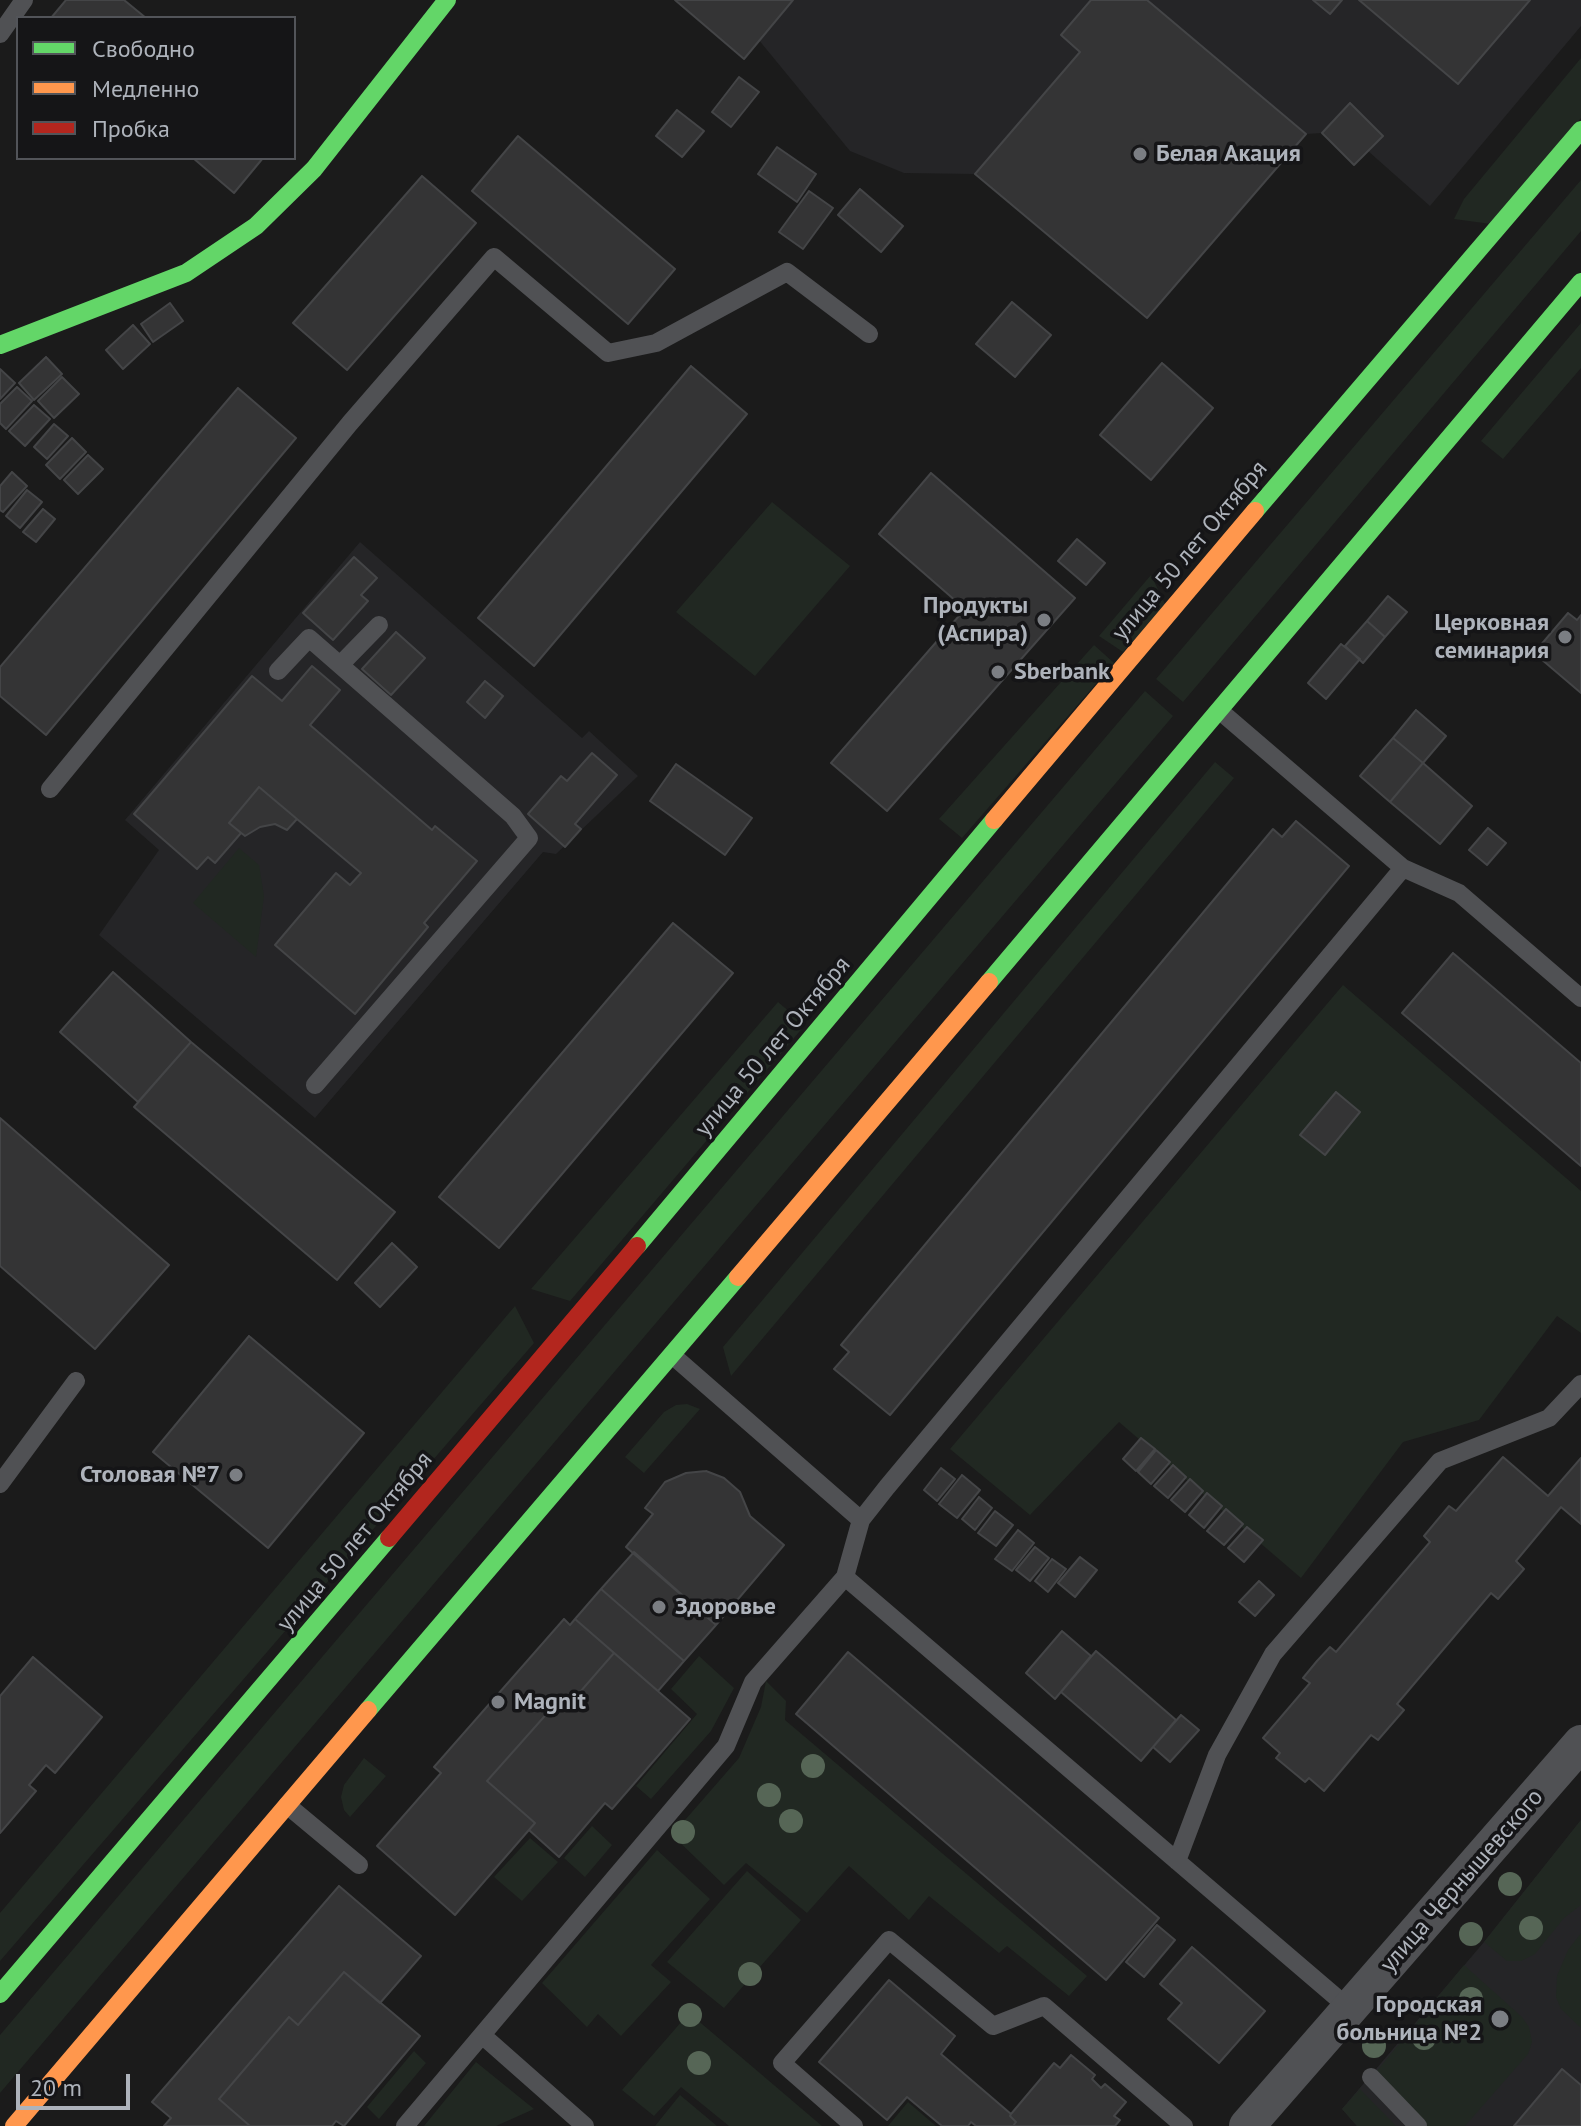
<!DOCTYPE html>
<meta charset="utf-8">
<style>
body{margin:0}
#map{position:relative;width:1581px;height:2126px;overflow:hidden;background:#1b1b1b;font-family:"PT Sans",sans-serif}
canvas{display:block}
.legend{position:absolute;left:16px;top:16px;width:280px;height:144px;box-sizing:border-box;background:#151517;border:2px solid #525459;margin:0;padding:10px 14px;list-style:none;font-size:24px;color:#aeb3bb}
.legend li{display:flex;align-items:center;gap:16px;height:40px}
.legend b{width:40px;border:2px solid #525459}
.scale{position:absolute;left:16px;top:2074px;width:114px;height:36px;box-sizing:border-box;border:4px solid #aeb3bb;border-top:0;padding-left:10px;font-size:24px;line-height:28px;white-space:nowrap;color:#aeb3bb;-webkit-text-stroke:6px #151517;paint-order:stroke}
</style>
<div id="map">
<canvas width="1581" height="2126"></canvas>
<ul class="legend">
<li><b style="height:10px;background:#63d668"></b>Свободно</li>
<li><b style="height:10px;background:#ff974d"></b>Медленно</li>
<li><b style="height:10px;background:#b3261e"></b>Пробка</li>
</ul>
<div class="scale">20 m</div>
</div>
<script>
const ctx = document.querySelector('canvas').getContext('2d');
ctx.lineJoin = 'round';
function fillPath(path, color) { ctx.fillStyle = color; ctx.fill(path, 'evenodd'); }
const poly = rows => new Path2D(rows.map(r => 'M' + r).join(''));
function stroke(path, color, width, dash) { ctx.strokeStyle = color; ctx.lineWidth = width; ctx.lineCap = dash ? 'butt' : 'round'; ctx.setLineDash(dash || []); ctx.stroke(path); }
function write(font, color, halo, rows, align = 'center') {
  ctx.font = font + ' "PT Sans",sans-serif'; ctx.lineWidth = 7; ctx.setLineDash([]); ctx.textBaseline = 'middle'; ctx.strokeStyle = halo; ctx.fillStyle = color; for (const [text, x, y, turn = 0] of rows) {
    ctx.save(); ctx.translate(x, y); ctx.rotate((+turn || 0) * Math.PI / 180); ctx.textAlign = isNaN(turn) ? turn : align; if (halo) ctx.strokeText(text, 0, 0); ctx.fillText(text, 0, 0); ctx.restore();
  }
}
const built = poly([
 [722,0,1091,0,1080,52,975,174,904,173,850,151,735,11],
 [1147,0,1581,0,1581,26,1430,206,1368,151,1354,165,1322,133,1306,134],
 [360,542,582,738,589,731,638,776,556,854,543,852,315,1118,99,935,159,850,125,820],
 [1581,1820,1581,2126,1357,2126,1342,2109,1484,1942]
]);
const green = poly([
 [1581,58,1581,118,1491,224,1454,219,1464,199],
 [1581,180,1581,231,1183,702,1156,679],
 [1581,323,1581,368,1503,459,1481,441],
 [772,502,850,566,755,676,676,612],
 [1151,575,1166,606,1123,652,1099,636],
 [1094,645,1114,663,962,838,939,819],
 [1145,691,1173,716,0,2093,0,2035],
 [1215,762,1234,778,731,1376,723,1347],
 [239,848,259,865,264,896,256,957,193,903],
 [1343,985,1581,1191,1581,1333,1557,1316,1479,1420,1403,1442,1301,1578,1119,1422,1030,1515,950,1449],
 [778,1002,805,1025,570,1301,531,1289],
 [515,1306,534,1343,0,1961,0,1913],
 [687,1404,700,1409,644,1473,625,1457,664,1412,676,1405],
 [699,1656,734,1688,711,1731,651,1799,636,1786,697,1714,671,1689],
 [766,1681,786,1701,785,1720,1087,1976,1069,1996,1007,1946,999,1953,929,1896,909,1920,849,1866,807,1913,746,1863,724,1885,672,1835,739,1758,761,1707],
 [364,1758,386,1776,350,1817,344,1810,341,1797,344,1785],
 [1581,1820,1581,1905,1564,1918,1535,1954,1521,1961,1507,1961,1484,1942],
 [592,1826,612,1845,585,1877,564,1858],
 [530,1838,558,1862,522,1901,494,1877],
 [657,1850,710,1899,651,1965,671,1982,621,2036,598,2014,587,2027,542,1983],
 [747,1871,801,1920,724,2008,667,1962],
 [1581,1933,1581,2028,1561,2009,1556,1997,1557,1976,1568,1950],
 [1464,1965,1522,2017,1529,2027,1532,2042,1528,2054,1465,2126,1426,2126,1376,2072],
 [689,2013,741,2057,822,2126,729,2126,681,2087,654,2116,622,2090],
 [414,2051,426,2063,379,2119,367,2107],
 [476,2062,534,2109,496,2126,424,2126],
 [1360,2089,1396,2126,1357,2126,1342,2109],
 [680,2095,717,2126,655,2126],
 [908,2102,936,2126,888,2126]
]);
const building = poly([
 [66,0,124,0,146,18,51,18,66,0],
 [675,0,793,0,744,59,675,0],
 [1091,0,1147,0,1306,134,1147,318,975,174,1080,52,1061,35,1091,0],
 [1313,0,1342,0,1330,14,1313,0],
 [1359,0,1530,0,1458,84,1359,0],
 [739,77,759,92,731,127,712,112,739,77],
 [1350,103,1383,136,1354,165,1322,133,1350,103],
 [677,110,704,131,682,157,656,136,677,110],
 [518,136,675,269,628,324,472,191,518,136],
 [777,147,816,174,797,202,758,174,777,147],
 [193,158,263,158,234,193,193,158],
 [422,176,476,223,347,370,293,323,422,176],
 [860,189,903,226,881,252,838,215,860,189],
 [809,191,833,208,803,249,779,232,809,191],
 [1012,302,1051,335,1015,377,976,344,1012,302],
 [170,303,183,321,153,342,141,324,170,303],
 [133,325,150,344,123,369,106,350,133,325],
 [46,357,62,374,34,400,19,383,46,357],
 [1162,363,1213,408,1151,480,1100,435,1162,363],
 [691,366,747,414,534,666,478,618,691,366],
 [0,369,15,383,0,399,0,369],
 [62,377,79,394,54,418,38,401,62,377],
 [17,387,32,401,6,429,0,423,0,404,17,387],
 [238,388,296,438,46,735,0,696,0,667,238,388],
 [34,405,50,419,25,446,9,431,34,405],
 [54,424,68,436,47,459,34,447,54,424],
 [72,438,86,452,60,479,46,465,72,438],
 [88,455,103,469,78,494,64,480,88,455],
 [12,472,27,486,3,512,0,510,0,486,12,472],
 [931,473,1075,598,887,811,831,763,965,609,879,534,931,473],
 [27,490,42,502,20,528,6,516,27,490],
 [43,509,55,519,36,542,23,532,43,509],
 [1077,539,1105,563,1086,585,1058,561,1077,539],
 [354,557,377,578,361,595,368,601,333,640,303,613,354,557],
 [1388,596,1407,612,1385,637,1367,621,1388,596],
 [1568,613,1577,620,1581,615,1581,693,1534,653,1568,613],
 [1367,621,1385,637,1363,663,1345,646,1367,621],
 [396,632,425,658,391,695,362,669,396,632],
 [1341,644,1360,659,1326,699,1308,683,1341,644],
 [312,666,340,690,310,725,432,830,435,826,477,861,424,923,428,927,355,1014,275,945,336,873,350,885,361,873,259,787,229,823,241,833,215,863,208,857,197,869,134,814,252,676,282,701,312,666],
 [485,681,503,696,485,718,467,702,485,681],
 [1416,710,1446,736,1423,763,1393,738,1416,710],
 [1393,738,1423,763,1390,802,1360,776,1393,738],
 [592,753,617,775,575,824,581,829,565,847,528,814,561,776,567,781,592,753],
 [1423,763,1472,806,1440,844,1390,802,1423,763],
 [676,764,752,818,725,855,650,801,676,764],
 [259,787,297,819,287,830,275,824,260,827,245,836,229,823,259,787],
 [1296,821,1349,866,890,1415,834,1369,849,1352,841,1345,1273,829,1282,837,1296,821],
 [1488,828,1506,843,1487,865,1469,850,1488,828],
 [673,923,733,973,499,1248,439,1197,673,923],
 [1453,953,1581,1063,1581,1166,1402,1013,1453,953],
 [113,972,191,1042,138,1102,60,1032,113,972],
 [191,1042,395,1212,337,1280,134,1107,191,1042],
 [1336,1092,1360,1112,1325,1155,1300,1135,1336,1092],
 [0,1118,169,1265,95,1349,0,1266,0,1118],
 [392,1243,417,1267,380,1307,355,1283,392,1243],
 [249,1336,364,1433,268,1548,153,1452,249,1336],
 [1141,1438,1155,1449,1136,1471,1123,1459,1141,1438],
 [1156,1450,1170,1462,1151,1484,1138,1472,1156,1450],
 [1503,1457,1548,1496,1581,1458,1581,1524,1561,1507,1516,1561,1524,1569,1498,1599,1491,1593,1397,1704,1404,1710,1378,1740,1371,1735,1324,1791,1309,1778,1305,1782,1276,1758,1280,1753,1263,1738,1310,1683,1303,1678,1317,1661,1330,1647,1336,1652,1430,1542,1424,1536,1449,1506,1456,1511,1503,1457],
 [1173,1465,1186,1477,1168,1498,1154,1486,1173,1465],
 [941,1468,955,1479,937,1501,924,1490,941,1468],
 [706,1471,724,1478,740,1492,750,1516,784,1545,716,1625,626,1547,653,1514,645,1508,665,1482,686,1473,706,1471],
 [962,1475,980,1490,957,1518,939,1504,962,1475],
 [1190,1479,1203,1491,1185,1512,1171,1500,1190,1479],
 [1207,1493,1222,1506,1204,1528,1189,1515,1207,1493],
 [979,1497,992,1508,975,1530,962,1519,979,1497],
 [1226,1509,1243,1524,1224,1545,1207,1531,1226,1509],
 [995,1511,1013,1525,996,1546,978,1533,995,1511],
 [1247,1527,1263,1540,1244,1562,1228,1548,1247,1527],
 [1018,1530,1034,1543,1012,1571,995,1559,1018,1530],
 [1035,1547,1049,1558,1030,1581,1016,1570,1035,1547],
 [634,1552,716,1625,684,1661,601,1589,634,1552],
 [1080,1557,1097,1570,1075,1597,1058,1583,1080,1557],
 [1052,1559,1066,1569,1048,1592,1035,1581,1052,1559],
 [1259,1581,1274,1595,1255,1616,1239,1602,1259,1581],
 [601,1589,684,1661,658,1691,575,1619,601,1589],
 [564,1619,570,1625,575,1619,614,1653,567,1707,559,1700,487,1781,535,1823,455,1915,377,1846,441,1773,434,1767,564,1619],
 [1062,1631,1091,1656,1055,1699,1026,1673,1062,1631],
 [1096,1651,1176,1720,1141,1761,1061,1692,1096,1651],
 [848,1652,1159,1918,1106,1980,796,1714,848,1652],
 [614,1653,690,1719,612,1809,605,1803,559,1857,529,1830,535,1823,487,1781,559,1700,567,1707,614,1653],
 [33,1657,102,1717,55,1773,46,1765,29,1785,36,1791,0,1833,0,1696,33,1657],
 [1181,1715,1199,1730,1170,1762,1153,1747,1181,1715],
 [339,1886,421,1956,380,2003,344,1972,298,2025,289,2017,219,2099,250,2126,164,2126,171,2118,152,2102,339,1886],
 [1157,1925,1175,1940,1144,1977,1126,1962,1157,1925],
 [1192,1947,1265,2011,1219,2063,1168,2019,1182,2003,1160,1984,1192,1947],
 [344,1972,420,2036,344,2126,336,2121,332,2126,250,2126,219,2099,289,2017,298,2025,344,1972],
 [889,1980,955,2036,941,2054,1011,2114,1010,2116,1016,2122,1013,2126,976,2126,971,2122,968,2126,942,2126,907,2097,887,2120,819,2062,889,1980],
 [1071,2055,1095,2075,1092,2079,1101,2088,1105,2084,1126,2102,1114,2116,1120,2120,1115,2126,1013,2126,1016,2122,1010,2116,1011,2114,1054,2063,1060,2068,1071,2055],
 [1562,2069,1581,2085,1581,2126,1514,2126,1562,2069]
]);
const lane = poly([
 [0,34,24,0],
 [340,665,379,625],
 [278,671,309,638,513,816,529,838,315,1085],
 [1220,711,1403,868,1459,893,1581,998],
 [50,789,350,423,494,257,608,353,656,343,787,272,869,334],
 [672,1355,861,1520],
 [0,1484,76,1381],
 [845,1577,1350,2009],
 [287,1805,359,1865],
 [1177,1861,1217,1755,1273,1654,1440,1461,1549,1418,1581,1384],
 [482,2035,585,2126],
 [1371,2077,1418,2126],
 [405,2126,726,1746,753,1682,845,1577,861,1520,887,1487,1403,868],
 [854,2126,782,2063,889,1940,993,2026,1044,2006,1184,2126]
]);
const street = poly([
 [1247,2126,1581,1743]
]);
const fast = poly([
 [0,345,186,273,256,226,314,169,447,0],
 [1255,511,1581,130],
 [989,982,1581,282],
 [637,1246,994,820],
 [368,1710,738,1277],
 [0,1994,389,1538]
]);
const slow = poly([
 [994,820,1255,511],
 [738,1277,989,982],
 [14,2126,368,1710]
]);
const jam = poly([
 [389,1538,637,1246]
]);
const trees = [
 [813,1766],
 [769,1795],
 [791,1821],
 [683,1832],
 [1510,1884],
 [1531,1928],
 [1471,1934],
 [750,1974],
 [1471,1999],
 [690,2015],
 [1424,2038],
 [1374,2046],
 [699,2063]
];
const markers = [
 [1140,154,8,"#7b7e83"],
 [1044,620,8,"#7b7e83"],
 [1565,637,8,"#7b7e83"],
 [998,672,8,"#7b7e83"],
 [236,1475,8,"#7b7e83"],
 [659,1607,8,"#7b7e83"],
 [498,1702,8,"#7b7e83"],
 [1500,2019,10,"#7b7e83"]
];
const poiNames = [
 ["Белая Акация",1156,154],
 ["Продукты",1028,606,"right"],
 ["(Аспира)",1028,634,"right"],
 ["Церковная",1549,623,"right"],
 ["семинария",1549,651,"right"],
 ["Sberbank",1014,672],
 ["Столовая №7",220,1475,"right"],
 ["Здоровье",675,1607],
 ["Magnit",514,1702],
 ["Городская",1482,2005,"right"],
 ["больница №2",1482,2033,"right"]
];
const streetNames = [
 ["улица 50 лет Октября",1190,551,-50],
 ["улица 50 лет Октября",773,1047,-50],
 ["улица 50 лет Октября",355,1542,-50],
 ["улица Чернышевского",1462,1881,-49]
];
fillPath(built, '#252527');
fillPath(green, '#212822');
fillPath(building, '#343435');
stroke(building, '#444547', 2);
stroke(lane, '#505154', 18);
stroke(street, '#505154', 36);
stroke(fast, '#63d668', 18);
stroke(slow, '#ff974d', 18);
stroke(jam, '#b3261e', 18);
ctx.fillStyle = '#566656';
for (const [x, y] of trees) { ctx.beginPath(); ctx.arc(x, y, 12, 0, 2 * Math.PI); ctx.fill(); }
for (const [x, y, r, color] of markers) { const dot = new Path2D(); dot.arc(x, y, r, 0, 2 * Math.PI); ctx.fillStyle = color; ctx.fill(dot); stroke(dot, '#151517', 3); }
write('bold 24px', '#aeb3bb', '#151517', poiNames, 'left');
write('24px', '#aeb3bb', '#151517', streetNames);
</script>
